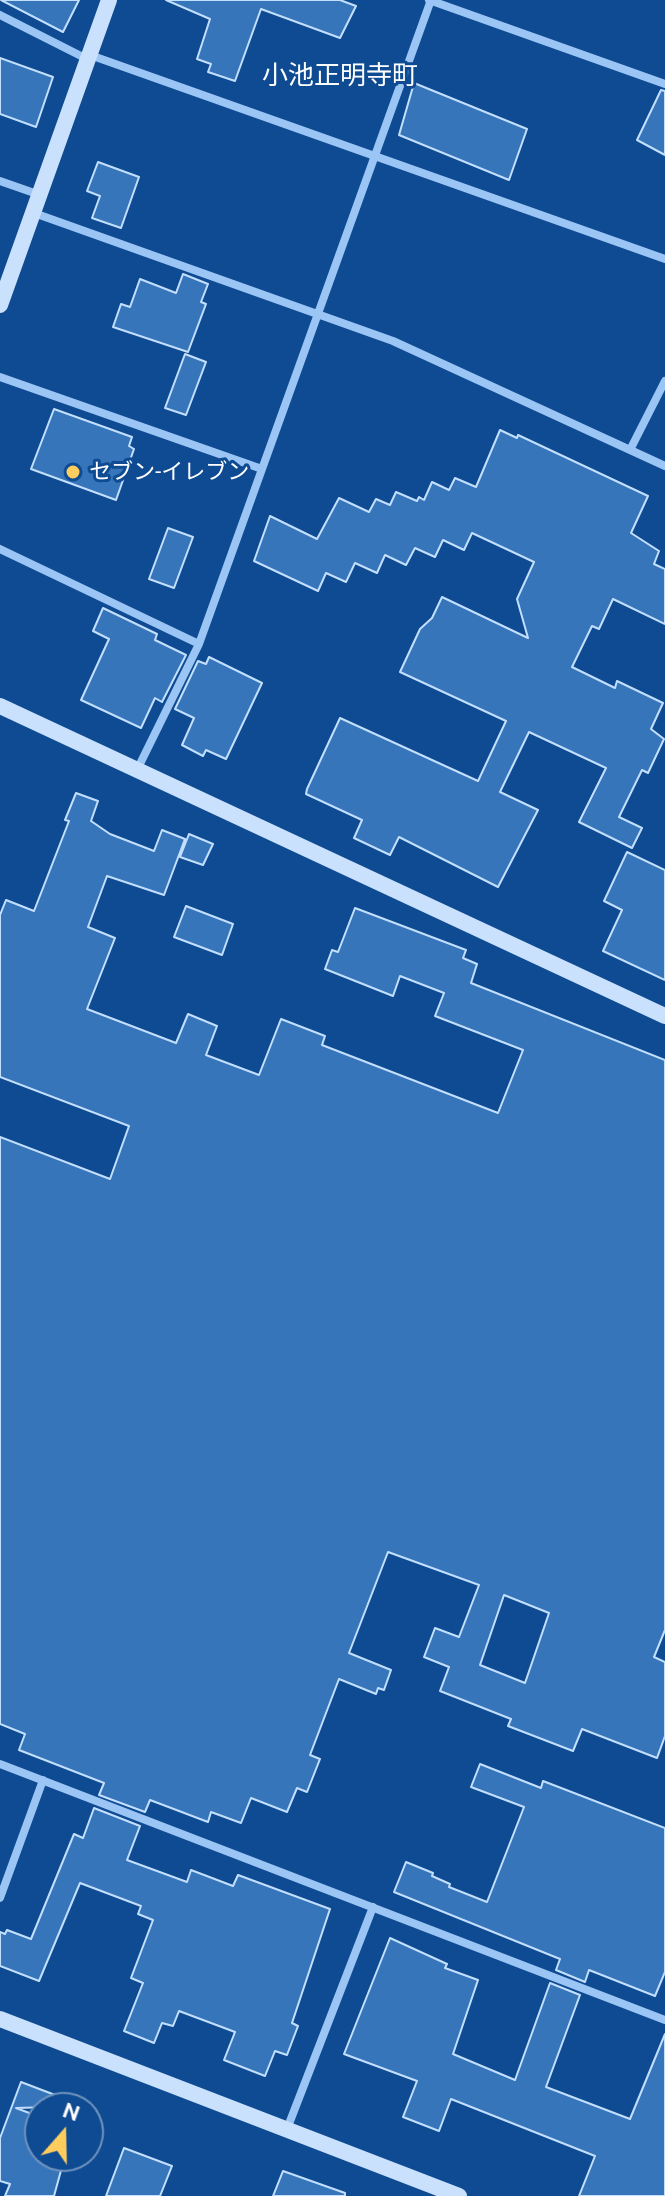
<!DOCTYPE html>
<meta charset="utf-8">
<style>
body{margin:0}
#map{position:relative;width:665px;height:2196px;overflow:hidden;background:#0f4b92;font-family:Ubuntu,sans-serif}
canvas{display:block}
.north{position:absolute;left:24px;top:2092px;width:80px;height:80px;box-sizing:border-box;background:#0f4b92;border:2px solid #6f93be;border-radius:50%;rotate:20deg;font-size:22px;font-weight:700;line-height:32px;text-align:center;color:#fff}
.north::after{content:'';display:block;margin:auto;width:28px;height:36px;background:#ffcd5d;clip-path:polygon(50% 0,100% 100%,50% 72%,0 100%)}
</style>
<div id="map">
<canvas width="665" height="2196"></canvas>
<div class="north">N</div>
</div>
<script>
const ctx = document.querySelector('canvas').getContext('2d');
ctx.lineJoin = 'round';
function fillPath(path, color) { ctx.fillStyle = color; ctx.fill(path, 'evenodd'); }
const poly = rows => new Path2D(rows.map(r => 'M' + r).join(''));
function stroke(path, color, width, dash) { ctx.strokeStyle = color; ctx.lineWidth = width; ctx.lineCap = dash ? 'butt' : 'round'; ctx.setLineDash(dash || []); ctx.stroke(path); }
function write(font, color, halo, rows, align = 'center') {
  ctx.font = font + ' Ubuntu,"Noto Sans JP",sans-serif'; ctx.lineWidth = 6; ctx.setLineDash([]); ctx.textBaseline = 'middle'; ctx.strokeStyle = halo; ctx.fillStyle = color; for (const [text, x, y, turn = 0] of rows) {
    ctx.save(); ctx.translate(x, y); ctx.rotate((+turn || 0) * Math.PI / 180); ctx.textAlign = isNaN(turn) ? turn : align; if (halo) ctx.strokeText(text, 0, 0); ctx.fillText(text, 0, 0); ctx.restore();
  }
}
const building = poly([
 [1,0,79,0,63,32,1,0],
 [166,0,340,0,356,6,340,38,261,9,235,81,208,72,211,64,197,59,210,19,166,0],
 [0,58,53,77,36,127,0,114,0,58],
 [414,83,527,129,509,180,399,135,414,83],
 [661,90,665,91,665,155,637,140,661,90],
 [98,162,139,177,121,228,92,218,100,196,87,191,98,162],
 [183,274,208,284,201,302,206,304,188,352,113,327,121,304,130,307,140,279,176,293,183,274],
 [185,354,206,362,186,415,165,408,185,354],
 [54,409,132,437,129,446,134,449,116,500,31,469,54,409],
 [500,430,517,438,518,435,648,496,631,533,659,551,654,564,665,569,665,624,613,599,599,629,592,626,572,667,615,688,617,681,663,703,651,729,664,739,648,773,642,770,619,817,642,828,632,848,579,822,606,768,529,732,500,792,538,810,498,887,399,837,390,855,354,838,362,820,306,794,307,789,340,718,478,781,506,721,400,672,420,629,432,618,442,597,528,638,517,599,534,562,472,533,464,550,443,540,435,557,415,548,406,565,385,555,377,573,355,563,346,582,326,573,318,591,254,561,270,516,317,539,339,498,369,512,376,499,390,505,396,492,417,501,419,497,424,500,432,482,449,490,455,478,476,487,500,430],
 [168,528,193,537,174,588,149,579,168,528],
 [103,608,157,634,155,640,186,655,162,702,155,698,141,728,81,700,109,639,93,631,103,608],
 [209,657,262,683,226,759,206,750,203,756,182,745,194,718,175,709,198,661,206,664,209,657],
 [76,793,98,801,91,821,110,834,154,851,162,830,185,839,164,895,107,876,88,927,115,938,87,1009,176,1043,188,1014,217,1026,206,1055,259,1075,281,1019,325,1036,322,1045,498,1113,523,1050,435,1016,444,993,400,976,393,996,325,969,332,950,338,952,355,908,466,950,463,958,477,964,471,983,665,1060,665,1630,654,1657,665,1662,665,1736,657,1758,582,1729,573,1751,508,1726,511,1719,440,1691,449,1667,424,1657,435,1628,459,1637,479,1585,388,1552,349,1653,391,1670,384,1690,378,1688,376,1694,339,1679,310,1755,320,1759,307,1792,297,1788,287,1812,251,1798,241,1823,211,1812,208,1822,150,1800,145,1812,99,1795,104,1783,19,1750,25,1734,0,1724,0,1137,110,1179,129,1126,0,1077,0,915,6,900,34,911,69,821,65,820,76,793],
 [504,1595,549,1613,525,1683,480,1665,504,1595],
 [189,834,213,844,203,865,180,857,189,834],
 [627,852,665,870,665,980,603,951,622,910,604,901,627,852],
 [186,906,233,924,222,955,174,937,186,906],
 [480,1764,541,1788,543,1781,665,1828,665,1972,655,1996,589,1970,585,1982,556,1970,560,1959,394,1892,406,1862,433,1873,432,1876,450,1884,449,1887,487,1902,524,1807,471,1787,480,1764],
 [94,1808,140,1826,127,1860,187,1882,191,1870,233,1886,238,1875,330,1909,292,2023,298,2026,287,2055,275,2051,265,2076,224,2060,235,2032,179,2011,173,2026,162,2023,154,2043,124,2031,143,1983,131,1978,153,1920,138,1914,141,1906,80,1883,39,1981,0,1966,0,1932,5,1934,7,1930,31,1939,74,1834,83,1838,94,1808],
 [390,1938,447,1964,445,1968,478,1980,453,2054,515,2080,550,1983,580,1995,546,2087,630,2119,665,2034,665,2196,579,2196,595,2156,451,2099,439,2131,403,2117,417,2081,344,2054,390,1938],
 [21,2082,84,2106,16,2108,40,2117,40,2156,65,2156,54,2196,5,2196,10,2184,0,2181,0,2138,21,2082],
 [124,2148,172,2166,160,2196,106,2196,124,2148],
 [283,2171,345,2193,345,2196,273,2196,283,2171]
]);
const street = poly([
 [429,0,665,84],
 [0,15,87,59],
 [90,55,665,259],
 [0,181,40,195],
 [34,213,393,341,665,466],
 [0,377,262,469],
 [630,450,665,381],
 [0,549,199,644],
 [137,770,199,644,431,0],
 [0,1764,665,2020],
 [0,1898,43,1780],
 [287,2129,373,1907]
]);
const secondary = poly([
 [0,305,109,0],
 [0,706,665,1016],
 [0,2019,459,2196]
]);
const markers = [
 [73,472,8,"#ffcd5d"]
];
const poiNames = [
 ["セブン-イレブン",89,472]
];
const quarterNames = [
 ["小池正明寺町",340,75]
];
fillPath(building, '#3775bb');
stroke(building, '#c3dffe', 2);
stroke(street, '#9bc5f4', 8);
stroke(secondary, '#cae1fd', 16);
for (const [x, y, r, color] of markers) { const dot = new Path2D(); dot.arc(x, y, r, 0, 2 * Math.PI); ctx.fillStyle = color; ctx.fill(dot); stroke(dot, '#0f4b92', 3); }
write('22px', '#fff', '#0f4b92', poiNames, 'left');
write('26px', '#fff', '#0f4b92', quarterNames);
</script>
